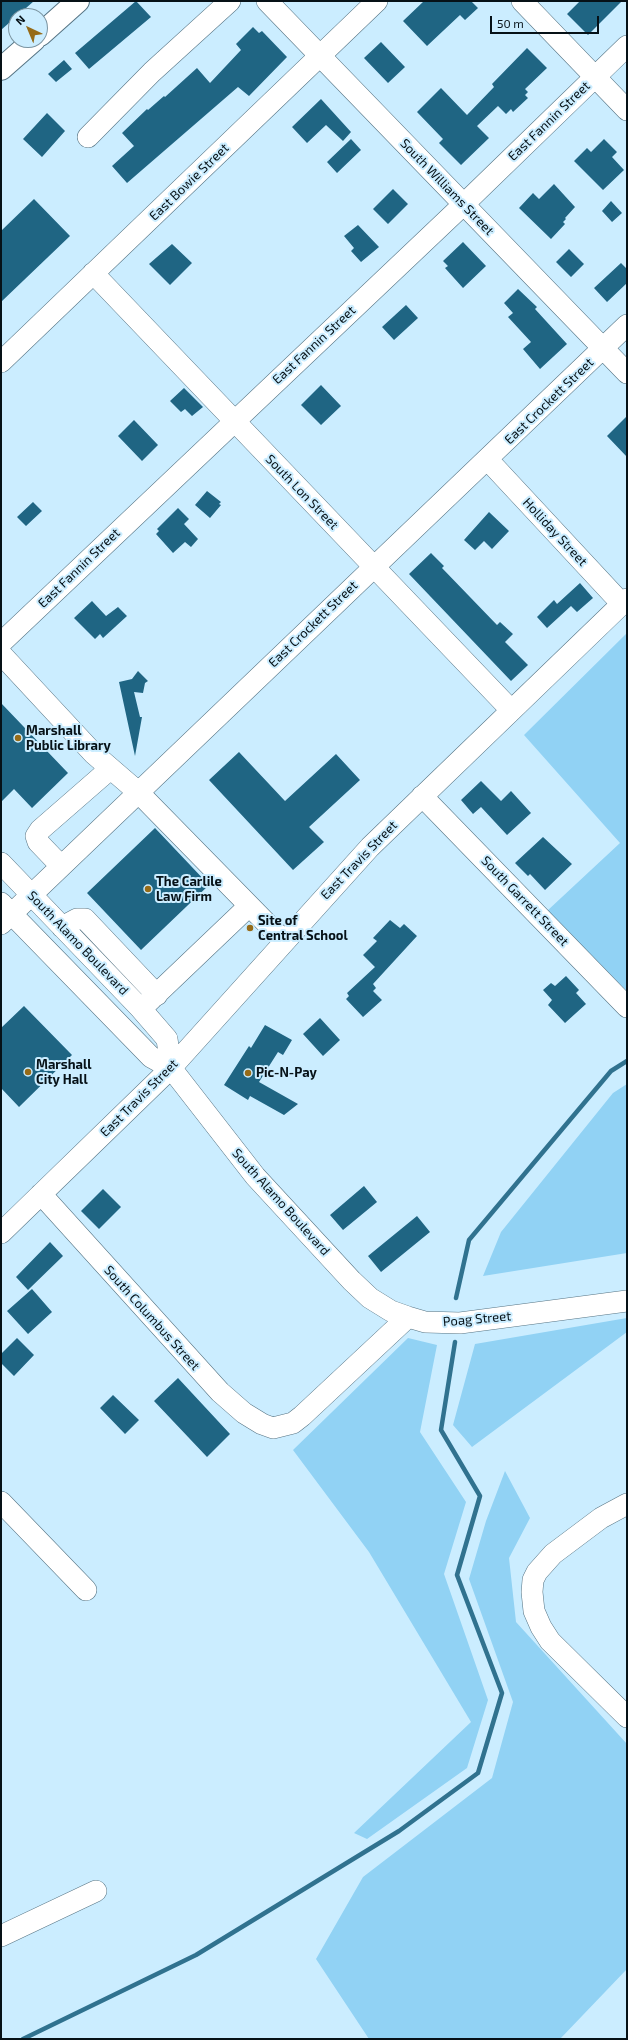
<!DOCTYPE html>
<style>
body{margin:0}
#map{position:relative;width:628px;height:2040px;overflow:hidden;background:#cbedff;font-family:"Exo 2",sans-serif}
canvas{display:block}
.frame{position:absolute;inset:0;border:2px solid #061117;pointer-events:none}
.north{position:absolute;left:8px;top:8px;width:40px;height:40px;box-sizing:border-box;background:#cbedff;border:1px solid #7c95a2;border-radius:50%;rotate:316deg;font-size:11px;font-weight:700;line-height:16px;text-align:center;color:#061117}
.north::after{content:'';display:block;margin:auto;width:14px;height:18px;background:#966b18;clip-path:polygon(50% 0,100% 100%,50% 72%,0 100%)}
.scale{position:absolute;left:490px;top:16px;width:109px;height:18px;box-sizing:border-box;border:2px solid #061117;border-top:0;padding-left:5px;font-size:12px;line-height:14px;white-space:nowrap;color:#061117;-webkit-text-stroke:3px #cbedff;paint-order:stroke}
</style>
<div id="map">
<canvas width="628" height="2040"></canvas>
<div class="frame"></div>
<div class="north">N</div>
<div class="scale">50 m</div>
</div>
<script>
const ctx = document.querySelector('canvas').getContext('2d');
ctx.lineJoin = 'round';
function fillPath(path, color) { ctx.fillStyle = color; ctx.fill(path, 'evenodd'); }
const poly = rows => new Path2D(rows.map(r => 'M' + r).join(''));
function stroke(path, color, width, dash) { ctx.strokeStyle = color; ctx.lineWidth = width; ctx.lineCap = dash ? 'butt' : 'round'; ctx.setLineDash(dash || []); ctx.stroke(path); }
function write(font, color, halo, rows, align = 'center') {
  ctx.font = font + ' "Exo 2",sans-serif'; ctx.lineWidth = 4; ctx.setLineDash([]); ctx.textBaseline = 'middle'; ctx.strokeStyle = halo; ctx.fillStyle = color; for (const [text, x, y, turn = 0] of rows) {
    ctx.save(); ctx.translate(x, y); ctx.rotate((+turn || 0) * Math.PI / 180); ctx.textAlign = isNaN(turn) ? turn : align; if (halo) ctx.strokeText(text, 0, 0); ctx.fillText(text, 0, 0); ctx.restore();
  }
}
const green = poly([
 [627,633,627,991,547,911,620,843,524,735],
 [627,1084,627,1253,483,1276,501,1232,613,1093],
 [627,1318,627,1332,472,1447,453,1425,475,1344],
 [408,1338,437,1345,420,1432,466,1502,444,1574,488,1700,467,1768,367,1839,354,1833,471,1722,369,1552,293,1450],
 [505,1471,530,1518,509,1558,516,1622,627,1744,627,1969,560,2039,369,2039,316,1959,363,1877,492,1778,513,1702,469,1579,486,1521]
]);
const stream = poly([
 [456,1298,469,1240,611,1071,627,1061],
 [23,2039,196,1955,399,1831,478,1773,502,1693,457,1575,480,1496,441,1430,455,1342]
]);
const building = poly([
 [1,1,34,1,1,30],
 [136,1,151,17,89,69,75,53],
 [424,1,471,1,478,8,465,20,460,15,427,46,403,21],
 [580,1,622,1,588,35,567,14],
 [253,27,259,33,262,31,287,57,249,96,238,87,127,183,112,166,134,146,122,133,147,109,148,110,164,96,165,97,197,68,210,83,241,50,236,44],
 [381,42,405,67,388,83,364,58],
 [527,48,547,68,525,89,528,92,525,95,528,98,513,112,511,109,506,114,498,106,477,126,489,138,461,165,439,143,443,139,417,112,441,88,467,115,494,87,492,84],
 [64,60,72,69,56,82,48,74],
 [321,99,351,132,343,141,326,125,307,143,292,127],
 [47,113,65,131,42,157,23,139],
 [351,139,361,150,337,173,327,162],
 [604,139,617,152,612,157,624,170,603,190,574,161,587,148,591,152],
 [554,184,575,207,565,218,566,219,563,222,565,224,551,239,519,208,533,193,539,199],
 [393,189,408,204,388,224,373,209],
 [34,199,70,236,1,302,1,231],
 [611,201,622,213,612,222,602,211],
 [358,225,379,247,361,262,351,251,354,248,344,236],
 [463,242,486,266,463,288,445,268,448,266,443,261],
 [172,244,192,263,170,285,149,264],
 [569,249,584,264,571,277,556,262],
 [621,263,627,269,627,283,607,302,594,288],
 [518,289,537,307,535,309,567,344,540,369,523,349,531,342,508,317,513,313,504,303],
 [406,305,418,318,394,340,382,327],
 [321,385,341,406,321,425,301,405],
 [184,388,203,407,192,416,185,409,181,412,170,401],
 [627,416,627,457,607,436],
 [134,420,158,445,142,461,118,436],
 [207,491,221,502,219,504,221,505,210,518,195,505],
 [33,502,42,511,26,526,17,517],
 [178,508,189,519,184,524,198,539,191,547,185,542,173,553,156,534,159,531,157,529],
 [489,512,509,531,492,549,484,541,475,550,464,540],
 [431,553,444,566,442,568,497,625,500,622,513,634,505,642,528,665,511,681,409,574],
 [580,583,593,598,577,612,571,606,547,628,537,617,554,600,557,604],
 [92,601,106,616,118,607,127,616,103,638,100,634,95,639,74,618],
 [138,671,148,681,145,683,143,693,134,692,140,717,142,717,135,756,119,682,132,679],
 [1,703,68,773,32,808,14,789,1,802],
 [239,752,285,801,336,754,360,780,309,827,324,842,293,870,209,780],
 [481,781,501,801,511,791,531,813,507,835,481,807,473,814,461,800],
 [155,828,209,885,141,950,87,893],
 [543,837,572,864,545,890,530,874,528,876,515,863],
 [390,920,400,928,404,924,417,936,373,984,376,988,373,991,382,1000,363,1017,346,999,349,996,347,993,375,967,363,955,377,941,373,938],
 [566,976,579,990,576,993,586,1004,565,1023,548,1005,552,1000,543,990,551,983,555,986],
 [24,1006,72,1055,19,1107,1,1088,1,1028],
 [320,1018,340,1040,323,1056,303,1034],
 [265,1025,292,1040,283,1055,278,1052,259,1082,298,1104,284,1115,250,1096,248,1100,224,1085,249,1046,251,1048],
 [364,1186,377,1202,343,1230,330,1215],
 [103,1189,121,1207,99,1229,81,1211],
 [417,1216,430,1232,381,1272,368,1256],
 [50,1242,63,1256,28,1290,16,1277],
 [32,1289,52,1312,28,1334,7,1311],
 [17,1338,34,1355,14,1376,1,1363,1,1354],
 [178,1378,230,1434,207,1457,154,1401],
 [113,1395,139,1420,125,1434,100,1408]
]);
const minor = poly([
 [267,1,627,373],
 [522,1,627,110],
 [88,137,152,72,230,1],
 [93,273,511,710],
 [1,362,377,1],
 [488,460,622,604],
 [1,643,464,204,627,46],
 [1,654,94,754,138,792,284,941],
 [422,796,627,1007],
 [1,863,141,1009,167,1039,171,1068],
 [61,866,38,842,36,836,40,830,110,769],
 [1,903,151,1057,171,1068,255,1176,352,1281,370,1298,391,1311,408,1317,425,1322,460,1323,627,1301],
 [1,924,627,325],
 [62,927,77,919,85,919,157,995],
 [141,1009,249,906],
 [41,1194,220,1392,244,1413,262,1424,273,1428,293,1423,302,1416,408,1317],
 [1,1233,171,1068,370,847,627,599],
 [1,1502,86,1590],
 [627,1504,601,1518,553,1554,537,1572,533,1580,532,1592,534,1611,541,1627,550,1641,627,1717],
 [1,1936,96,1891]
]);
const major = poly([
 [40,35,78,1],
 [1,69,34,40]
]);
const markers = [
 [18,738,4,"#966b18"],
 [148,889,4,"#966b18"],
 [250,928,4,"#966b18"],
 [28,1072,4,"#966b18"],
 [248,1073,4,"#966b18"]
];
const streetNames = [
 ["East Fannin Street",549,121,-44],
 ["East Bowie Street",189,182,-44],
 ["South Williams Street",447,187,46],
 ["East Fannin Street",314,345,-43],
 ["East Crockett Street",549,401,-44],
 ["South Lon Street",302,492,46],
 ["Holliday Street",555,532,47],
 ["East Fannin Street",79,568,-44],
 ["East Crockett Street",313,624,-44],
 ["East Travis Street",359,860,-46],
 ["South Garrett Street",525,901,46],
 ["South Alamo Boulevard",78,943,46],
 ["East Travis Street",139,1098,-45],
 ["South Alamo Boulevard",281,1202,48],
 ["South Columbus Street",152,1318,48],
 ["Poag Street",477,1319,-5]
];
const poiNames = [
 ["Marshall",26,731],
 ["Public Library",26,746],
 ["The Carlile",156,882],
 ["Law Firm",156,897],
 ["Site of",258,921],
 ["Central School",258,936],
 ["Marshall",36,1065],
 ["City Hall",36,1080],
 ["Pic-N-Pay",256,1073]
];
fillPath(green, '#91d2f4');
stroke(stream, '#30728f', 4.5);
fillPath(building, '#1f6583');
stroke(minor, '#567484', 22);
stroke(major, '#567484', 24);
stroke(minor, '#fff', 21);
stroke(major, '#fff', 22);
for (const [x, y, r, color] of markers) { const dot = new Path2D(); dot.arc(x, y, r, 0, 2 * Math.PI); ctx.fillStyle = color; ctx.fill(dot); stroke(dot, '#cbedff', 1.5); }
write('13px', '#061117', '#cbedff', streetNames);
write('bold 13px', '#061117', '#cbedff', poiNames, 'left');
</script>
